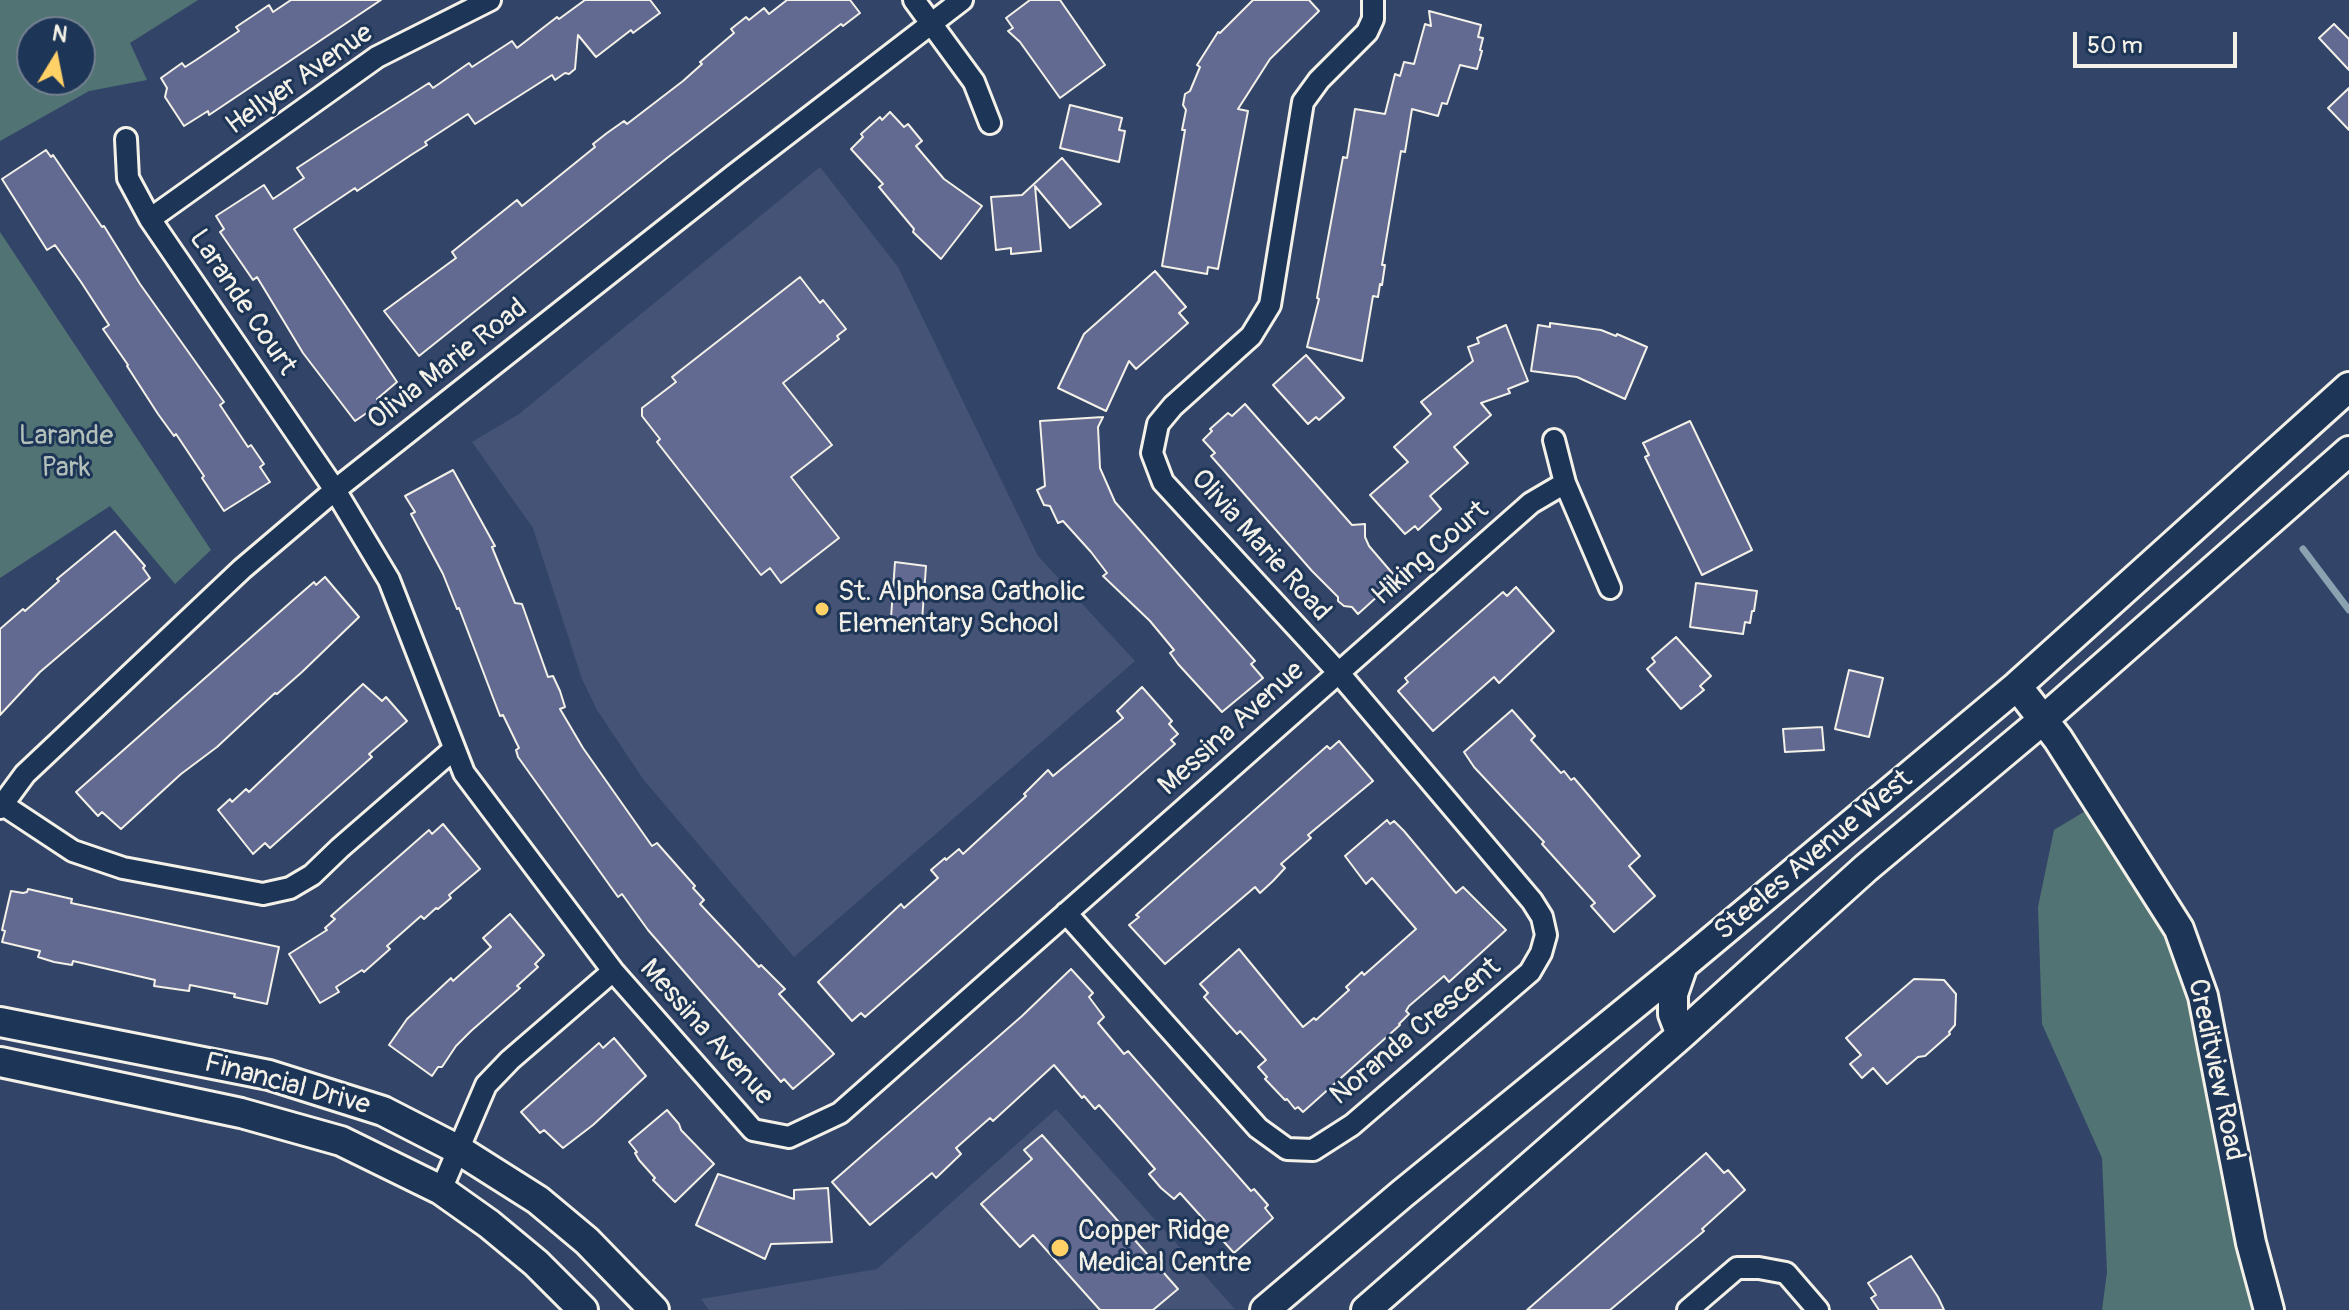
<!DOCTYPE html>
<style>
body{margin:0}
#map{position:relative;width:2349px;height:1310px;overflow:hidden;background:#324568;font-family:Pangolin,sans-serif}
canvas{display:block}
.north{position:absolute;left:16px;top:16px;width:80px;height:80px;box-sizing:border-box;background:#1d3557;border:2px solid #738091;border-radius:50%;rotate:10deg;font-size:22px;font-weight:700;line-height:32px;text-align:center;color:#f4f1e8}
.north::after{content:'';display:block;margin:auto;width:28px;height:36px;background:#ffd166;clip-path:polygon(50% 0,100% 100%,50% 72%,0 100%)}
.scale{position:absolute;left:2073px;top:32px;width:164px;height:36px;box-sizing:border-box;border:4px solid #f4f1e8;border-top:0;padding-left:10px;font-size:24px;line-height:28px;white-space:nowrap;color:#f4f1e8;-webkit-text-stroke:6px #1d3557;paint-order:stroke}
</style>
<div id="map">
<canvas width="2349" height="1310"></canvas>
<div class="north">N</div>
<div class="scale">50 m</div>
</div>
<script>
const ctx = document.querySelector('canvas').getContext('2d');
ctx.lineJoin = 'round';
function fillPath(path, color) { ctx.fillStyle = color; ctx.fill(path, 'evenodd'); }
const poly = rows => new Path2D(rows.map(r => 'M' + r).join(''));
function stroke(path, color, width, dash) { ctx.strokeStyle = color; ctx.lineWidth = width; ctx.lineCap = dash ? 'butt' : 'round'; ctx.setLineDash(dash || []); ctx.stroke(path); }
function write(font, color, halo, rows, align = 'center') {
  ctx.font = font + ' Pangolin,sans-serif'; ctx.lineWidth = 6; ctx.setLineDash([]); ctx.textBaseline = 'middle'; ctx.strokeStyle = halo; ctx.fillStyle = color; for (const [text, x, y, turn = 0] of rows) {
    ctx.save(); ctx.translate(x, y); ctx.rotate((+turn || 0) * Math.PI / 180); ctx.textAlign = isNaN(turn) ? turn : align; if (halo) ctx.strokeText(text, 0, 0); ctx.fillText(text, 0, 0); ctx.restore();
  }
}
const built = poly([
 [820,167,898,267,1038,556,1135,661,794,957,643,779,597,710,582,679,533,528,472,442,519,414],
 [1056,1109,1235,1309,709,1310,701,1299,877,1269]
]);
const green = poly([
 [0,0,198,0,130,43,147,80,89,91,0,141],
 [32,32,80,32,80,80,32,80],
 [0,232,211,550,175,584,110,506,0,578],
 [2087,810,2190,956,2263,1310,2102,1310,2107,1272,2102,1158,2042,1024,2038,907,2054,830]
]);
const stream = poly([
 [2303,549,2349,610]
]);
const building = poly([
 [291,0,381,0,209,115,208,111,184,126,165,97,167,88,161,78,182,63,185,67,196,60,239,31,236,27,269,5,273,12,291,0],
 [585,0,650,0,660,13,633,33,631,30,596,57,578,35,575,69,569,74,565,73,555,80,552,75,475,124,468,114,425,142,427,145,411,155,357,191,355,188,294,229,397,382,377,399,380,404,355,421,303,353,257,277,253,280,220,232,224,229,216,216,264,185,273,199,304,178,297,168,355,130,429,83,433,88,469,63,472,67,512,41,517,48,557,17,559,19,585,0],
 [787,0,850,0,860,13,843,26,841,24,667,158,419,356,384,311,456,258,452,252,517,200,522,206,595,147,593,144,607,133,624,121,627,124,683,81,702,64,700,62,734,33,731,29,746,17,749,20,764,8,769,14,787,0],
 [1030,0,1060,0,1105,65,1060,98,1020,42,1008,31,1013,28,1006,18,1030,0],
 [1253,0,1309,0,1319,11,1270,59,1238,109,1248,111,1218,269,1208,267,1207,274,1162,266,1185,130,1182,130,1186,110,1183,105,1185,94,1190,91,1200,67,1197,65,1218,32,1220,33,1253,0],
 [1429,11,1481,25,1478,37,1483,38,1480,50,1482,51,1477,69,1460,65,1447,104,1442,103,1438,116,1412,109,1405,152,1401,151,1382,265,1385,265,1382,285,1380,284,1378,297,1373,296,1362,361,1307,347,1319,299,1317,298,1343,157,1347,158,1355,109,1385,114,1395,74,1400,76,1404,62,1414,64,1425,24,1431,26,1429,11],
 [2334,24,2349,39,2349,70,2319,38,2334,24],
 [2349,88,2349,130,2328,108,2349,88],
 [1070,105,1122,118,1119,130,1125,131,1119,162,1060,148,1070,105],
 [890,112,904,127,908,124,922,141,916,146,944,179,982,206,941,259,913,232,914,229,879,187,883,184,851,149,863,137,861,134,880,117,882,120,890,112],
 [46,150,51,157,53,155,102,227,104,226,140,284,224,402,220,405,248,447,251,445,264,464,260,467,270,482,224,511,202,478,204,476,176,434,174,436,158,414,127,366,128,365,103,329,109,325,81,282,55,245,47,250,2,179,46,150],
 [1062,158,1101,204,1070,228,1035,186,1041,251,1011,254,1011,248,996,250,991,197,1022,195,1062,158],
 [1155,271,1186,307,1179,313,1188,323,1136,369,1129,361,1106,411,1058,388,1084,334,1155,271],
 [800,277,820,303,823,300,846,329,837,336,839,339,783,383,832,445,791,477,839,538,781,583,770,568,761,575,657,442,660,439,642,416,642,408,676,382,672,377,800,277],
 [1550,323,1601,330,1616,336,1617,334,1647,347,1625,399,1577,377,1531,371,1538,325,1550,327,1550,323],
 [1506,325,1528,381,1508,389,1510,393,1481,403,1491,415,1454,447,1468,463,1430,496,1441,509,1418,530,1415,526,1405,534,1370,495,1408,462,1394,447,1431,414,1421,402,1473,361,1468,347,1479,343,1477,338,1506,325],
 [1306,355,1344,398,1319,420,1316,417,1308,424,1273,385,1306,355],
 [1245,404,1352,525,1365,524,1365,537,1369,546,1393,574,1376,593,1379,595,1358,614,1352,607,1344,606,1338,601,1338,597,1312,571,1211,456,1215,453,1203,440,1212,431,1210,429,1228,413,1232,416,1245,404],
 [1103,417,1098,427,1100,468,1115,502,1255,661,1251,664,1263,678,1222,712,1178,664,1170,653,1174,650,1150,621,1103,576,1107,573,1091,552,1063,521,1058,523,1050,506,1044,505,1037,490,1045,486,1040,421,1103,417],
 [1690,421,1752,550,1702,575,1645,457,1649,455,1643,443,1690,421],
 [453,470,495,546,492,547,515,603,522,604,548,677,553,676,560,691,565,707,560,709,583,748,652,846,657,843,695,886,693,888,704,900,700,904,759,967,761,965,785,989,779,994,834,1054,793,1089,784,1079,781,1082,700,990,648,930,622,894,618,897,518,757,516,750,519,748,503,715,500,716,459,608,457,609,443,574,411,514,415,512,405,496,453,470],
 [115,531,145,566,143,568,150,578,40,672,0,715,0,629,23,609,25,611,59,581,57,579,115,531],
 [895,562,926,566,922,621,891,618,895,562],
 [325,577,359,617,302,672,277,694,275,693,217,747,181,774,121,829,102,812,98,816,76,792,291,602,314,582,316,585,325,577],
 [1696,583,1757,591,1754,611,1752,611,1750,623,1745,622,1743,634,1690,627,1696,583],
 [1516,587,1554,631,1499,683,1494,677,1433,731,1398,691,1408,682,1405,678,1503,592,1507,596,1516,587],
 [1676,637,1711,676,1700,686,1704,690,1681,709,1647,669,1655,662,1652,658,1676,637],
 [1849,670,1883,678,1869,737,1835,729,1849,670],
 [363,684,382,701,386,697,407,721,369,754,372,757,270,848,265,843,253,854,218,810,230,799,232,802,246,789,249,792,363,684],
 [1142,687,1172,721,1169,724,1178,734,1171,740,1175,744,865,1017,861,1013,852,1021,818,982,901,904,904,908,938,878,931,870,945,858,946,860,959,849,963,854,1026,796,1024,794,1048,770,1053,776,1123,718,1117,711,1142,687],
 [1512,710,1535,736,1531,740,1561,773,1564,771,1571,780,1574,778,1640,856,1629,866,1655,896,1614,932,1591,906,1595,903,1542,844,1544,842,1474,767,1464,752,1512,710],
 [1822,727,1824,750,1785,752,1783,729,1822,727],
 [1339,741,1373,781,1308,835,1311,838,1281,864,1285,868,1273,881,1260,893,1255,887,1165,964,1129,925,1139,917,1136,915,1327,746,1330,749,1339,741],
 [1387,820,1390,824,1394,821,1404,831,1456,893,1463,887,1506,930,1449,982,1444,976,1409,1006,1406,1011,1409,1014,1399,1024,1400,1025,1303,1112,1298,1107,1295,1109,1287,1099,1285,1100,1265,1079,1267,1077,1258,1067,1266,1060,1240,1031,1237,1034,1204,997,1208,993,1200,984,1239,949,1303,1027,1314,1018,1316,1020,1349,990,1346,987,1362,972,1364,975,1416,929,1372,878,1366,884,1345,856,1387,820],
 [443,824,480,869,449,895,451,898,438,909,436,908,424,919,421,916,387,946,390,949,364,972,362,970,336,987,339,992,320,1003,289,954,327,930,325,928,335,919,331,916,429,830,432,834,443,824],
 [28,889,72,899,71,903,279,947,267,1004,234,997,235,994,190,985,189,991,154,986,155,980,73,961,72,965,54,962,38,957,40,951,2,942,5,931,2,930,11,891,23,893,27,892,28,889],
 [510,914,544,955,535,964,538,967,517,986,520,988,471,1031,456,1046,442,1067,438,1067,432,1076,389,1045,407,1019,451,978,453,981,491,947,483,938,510,914],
 [1071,969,1093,993,1089,997,1104,1017,1098,1023,1124,1054,1128,1051,1251,1191,1254,1189,1268,1205,1265,1208,1273,1218,1234,1253,1180,1193,1174,1199,1161,1188,1149,1174,1155,1169,1129,1139,1099,1105,1095,1109,1084,1096,1082,1098,1054,1065,993,1121,990,1118,956,1148,961,1154,936,1178,932,1173,870,1225,832,1182,1022,1016,1071,969],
 [1914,979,1944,980,1956,994,1955,1025,1949,1032,1950,1034,1925,1056,1918,1057,1887,1084,1873,1068,1862,1078,1850,1064,1861,1055,1846,1038,1914,979],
 [614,1038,646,1076,593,1125,563,1148,544,1130,540,1133,521,1112,599,1043,603,1048,614,1038],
 [667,1110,679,1124,681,1130,714,1164,675,1202,653,1180,655,1178,639,1160,635,1153,637,1152,629,1142,667,1110],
 [1042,1135,1178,1289,1153,1310,1100,1310,1033,1235,1020,1247,981,1204,1032,1159,1024,1150,1042,1135],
 [1706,1153,1724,1173,1728,1170,1745,1190,1702,1229,1704,1231,1610,1310,1527,1310,1706,1153],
 [718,1174,794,1199,794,1190,828,1188,832,1242,771,1244,765,1259,696,1225,718,1174],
 [1911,1256,1938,1297,1944,1310,1879,1310,1871,1298,1876,1295,1868,1283,1911,1256]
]);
const street = poly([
 [914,0,974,82,990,123],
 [126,139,128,178,150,219,335,490,389,580,464,773,613,971,753,1130,789,1137,840,1113,1531,503,1565,483],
 [150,219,377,57,490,0],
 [1554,440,1565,483,1610,588],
 [2,804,73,851,123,868,263,894,290,888,312,875,340,848,454,749],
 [0,808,25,774,60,741,242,569,335,490,734,175,962,0],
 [1066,913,1258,1128,1287,1149,1313,1150,1352,1125,1530,972,1541,953,1546,935,1542,917,1532,901,1338,672,1163,482,1152,453,1158,424,1173,406,1251,336,1270,305,1303,102,1319,80,1367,32,1373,19,1373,0],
 [441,1190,486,1085,510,1060,613,971],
 [1688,1310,1737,1268,1759,1268,1786,1273,1818,1310]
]);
const secondary = poly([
 [2017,686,2058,739,2179,929,2203,996,2251,1243,2269,1310],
 [0,1022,269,1075,383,1111,459,1150,538,1200,587,1241,654,1310],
 [1681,1035,1673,1014,1673,994,1683,965],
 [0,1062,241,1113,341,1141,441,1190,489,1224,536,1263,583,1310],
 [1265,1310,1402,1194,1683,965,2017,686,2349,387],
 [1366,1310,1681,1035,1866,868,2044,719,2349,451]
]);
const markers = [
 [822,609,8,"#ffd166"],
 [1060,1248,10,"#ffd166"]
];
const streetNames = [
 ["Hellyer Avenue",300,80,-35],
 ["Larande Court",242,303,56],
 ["Olivia Marie Road",448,365,-38],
 ["Olivia Marie Road",1260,546,48],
 ["Hiking Court",1431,554,-41],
 ["Messina Avenue",1232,729,-42],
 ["Steeles Avenue West",1814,856,-40],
 ["Noranda Crescent",1416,1032,-40],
 ["Messina Avenue",706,1033,48],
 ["Creditview Road",2215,1070,78],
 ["Financial Drive",287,1085,15]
];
const parkNames = [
 ["Larande",66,437],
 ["Park",66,469]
];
const poiNames = [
 ["St. Alphonsa Catholic",838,593],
 ["Elementary School",838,625],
 ["Copper Ridge",1078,1232],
 ["Medical Centre",1078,1264]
];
fillPath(built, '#445376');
fillPath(green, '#527373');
stroke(stream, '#8ba2b1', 7);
fillPath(building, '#626a91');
stroke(building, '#f4f1e8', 2);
stroke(street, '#f4f1e8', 26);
stroke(secondary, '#f4f1e8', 34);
stroke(street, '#1d3557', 20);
stroke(secondary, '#1d3557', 28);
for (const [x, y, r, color] of markers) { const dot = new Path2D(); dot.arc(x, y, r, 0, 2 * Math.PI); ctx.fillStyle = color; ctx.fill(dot); stroke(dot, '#1d3557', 3); }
write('28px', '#f4f1e8', '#1d3557', streetNames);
write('28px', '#b3bfb9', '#1d3557', parkNames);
write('28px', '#f4f1e8', '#1d3557', poiNames, 'left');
</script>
